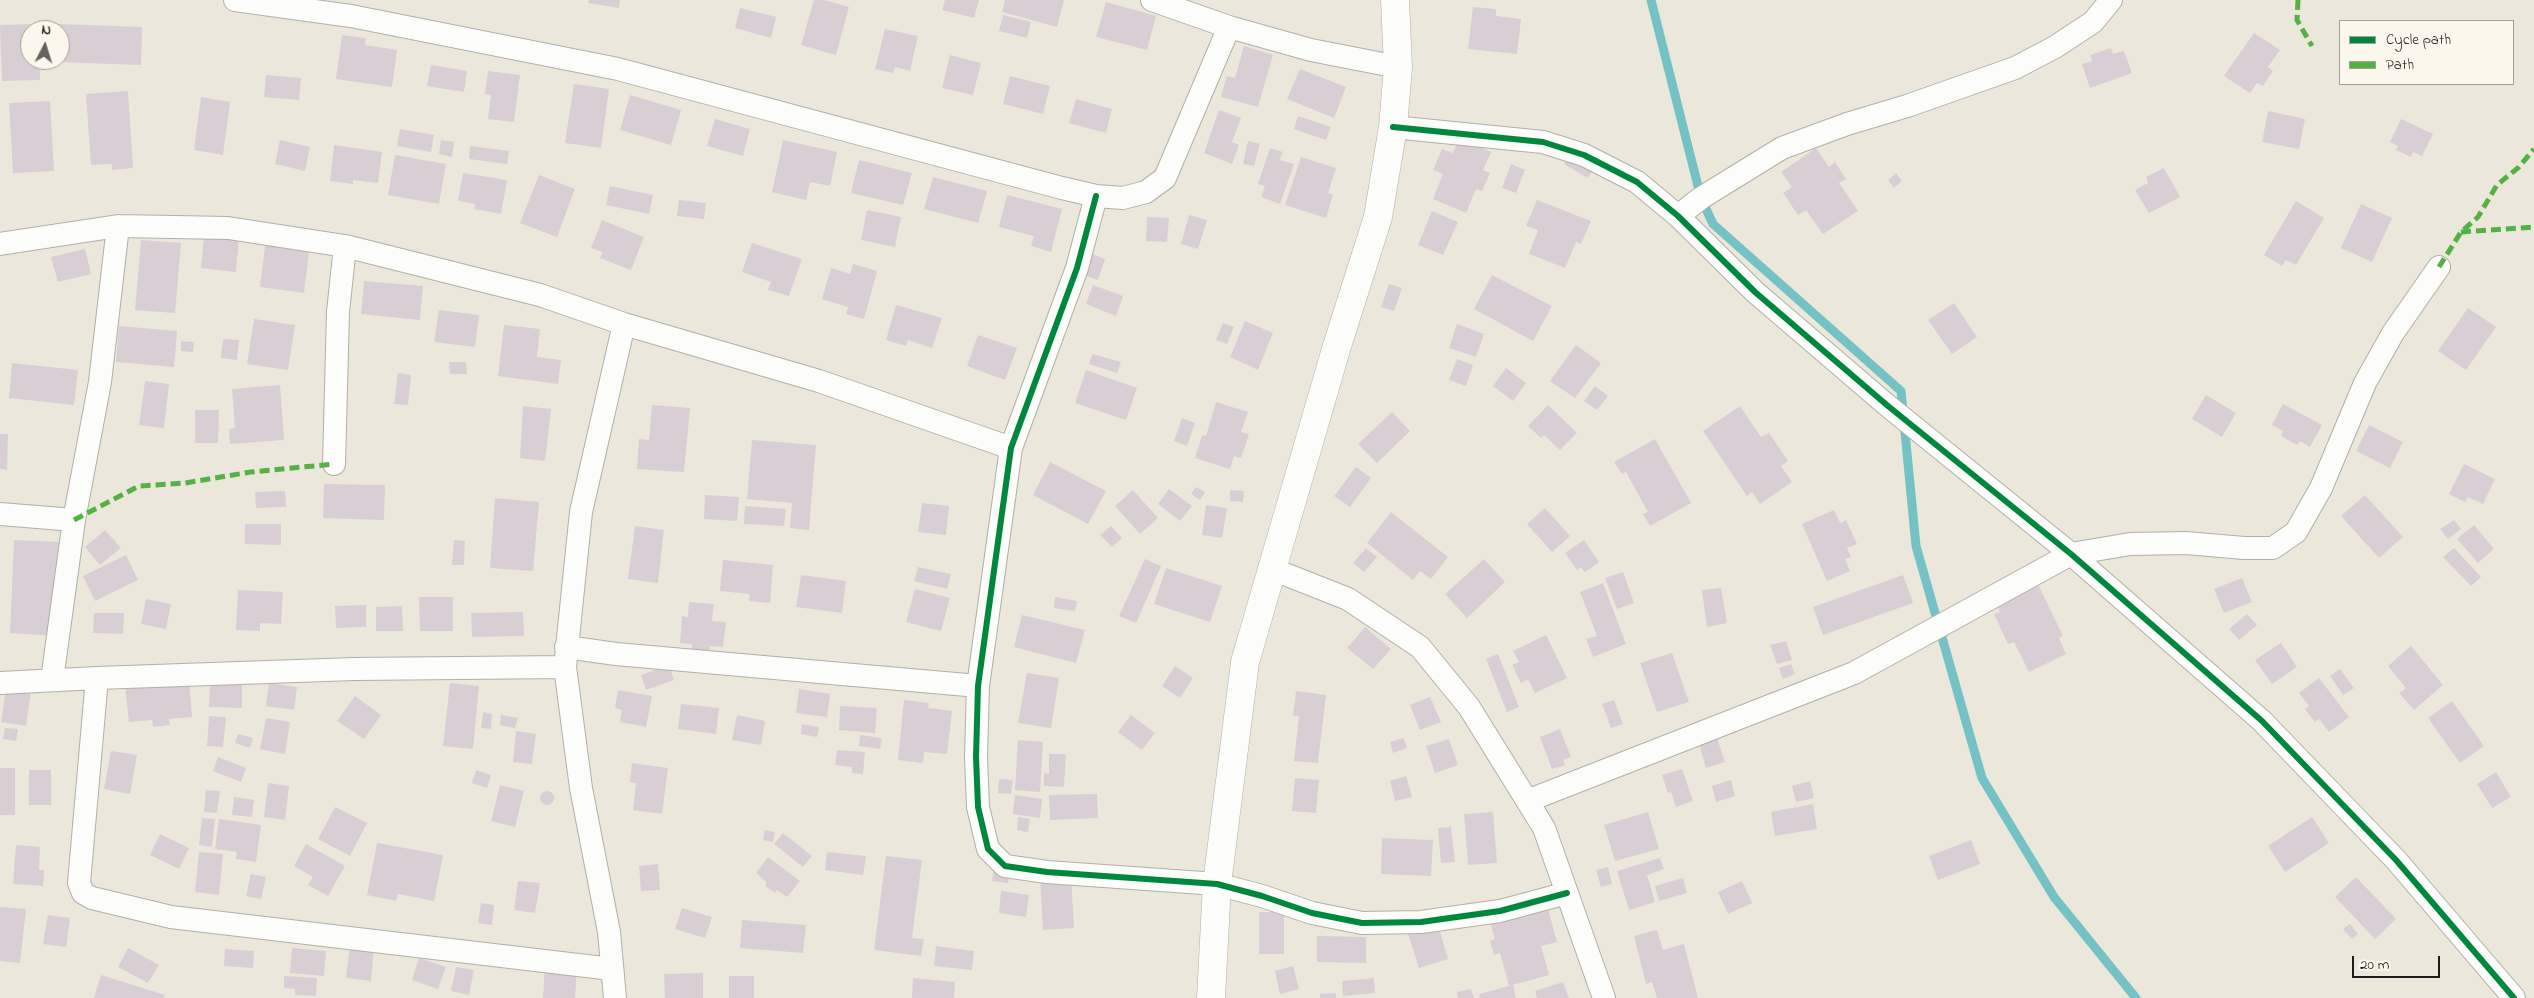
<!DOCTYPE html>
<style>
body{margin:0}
#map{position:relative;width:2534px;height:998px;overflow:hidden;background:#ebe8db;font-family:"Indie Flower",sans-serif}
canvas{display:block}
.legend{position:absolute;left:2339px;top:20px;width:175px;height:65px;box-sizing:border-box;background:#fbf7ec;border:1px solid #a29f99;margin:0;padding:6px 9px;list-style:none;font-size:15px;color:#1c1c1c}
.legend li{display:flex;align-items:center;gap:10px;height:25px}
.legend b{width:25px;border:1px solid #a29f99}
.north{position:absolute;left:20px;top:20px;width:50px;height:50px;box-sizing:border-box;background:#fbf7ec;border:1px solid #a29f99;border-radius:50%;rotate:5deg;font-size:14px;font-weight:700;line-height:20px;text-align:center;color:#1c1c1c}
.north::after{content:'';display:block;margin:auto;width:18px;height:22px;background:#64635f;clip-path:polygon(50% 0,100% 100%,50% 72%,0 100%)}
.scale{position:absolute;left:2352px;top:956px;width:88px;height:22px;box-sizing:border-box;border:2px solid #1c1c1c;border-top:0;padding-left:6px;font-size:15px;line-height:18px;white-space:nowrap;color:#1c1c1c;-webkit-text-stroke:4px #fbf7ec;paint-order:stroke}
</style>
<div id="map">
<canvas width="2534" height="998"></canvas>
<ul class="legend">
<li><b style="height:6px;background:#00873e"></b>Cycle path</li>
<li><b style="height:6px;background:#55b145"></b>Path</li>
</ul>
<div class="north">N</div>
<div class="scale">20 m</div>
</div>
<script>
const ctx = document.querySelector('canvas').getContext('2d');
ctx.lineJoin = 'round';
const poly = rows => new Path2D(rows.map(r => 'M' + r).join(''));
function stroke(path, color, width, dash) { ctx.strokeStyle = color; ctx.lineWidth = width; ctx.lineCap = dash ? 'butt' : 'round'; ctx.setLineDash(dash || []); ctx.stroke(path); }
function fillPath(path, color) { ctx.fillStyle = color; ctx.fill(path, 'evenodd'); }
const stream = poly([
 [1651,0,1701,198,1713,224,1901,391,1916,546,1982,778,2054,897,2136,998]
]);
const building = poly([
 [589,0,620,0,619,8,588,3],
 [814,0,824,0,849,7,836,55,801,45],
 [945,0,979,0,974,18,942,10],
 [1005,0,1064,0,1057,27,1002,12],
 [1106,2,1156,16,1147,50,1096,37],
 [1473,7,1496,9,1496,16,1521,19,1517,54,1468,49],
 [740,8,776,17,771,38,735,28],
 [1003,15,1031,22,1027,38,999,31],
 [39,24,39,30,30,30,30,60,40,60,40,80,2,81,0,25],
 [59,24,142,27,141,65,58,62,60,60],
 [885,29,918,36,910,71,895,67,893,73,875,69],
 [2254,33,2280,50,2268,67,2273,71,2263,86,2257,83,2250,93,2224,76],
 [342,35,366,38,365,45,397,50,392,87,336,79],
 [1244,46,1273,55,1258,107,1221,97,1227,76,1235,78],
 [2111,48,2113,54,2124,51,2132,73,2090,88,2082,64,2092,61,2090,55],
 [950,55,981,63,973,95,942,88],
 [431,65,467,71,464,92,427,86],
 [1300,69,1346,87,1334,118,1287,99],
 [488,71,520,75,514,122,488,119,491,95,485,94],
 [266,75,301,78,299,100,264,97],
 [1010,76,1050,86,1043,114,1003,104],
 [574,84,609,89,601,148,565,143],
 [128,91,133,168,112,170,112,164,91,165,86,94],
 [630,95,681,110,671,145,620,130],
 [201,97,230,102,223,155,194,150],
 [1076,99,1112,109,1106,133,1069,123],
 [50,101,54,171,13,173,9,103],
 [1219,110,1241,118,1232,142,1239,145,1232,164,1204,153],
 [2268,111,2305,119,2299,149,2262,142],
 [1298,116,1331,127,1326,140,1294,129],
 [715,119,750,129,743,156,707,146],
 [2401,119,2433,134,2422,156,2413,152,2411,157,2396,150,2398,146,2390,142],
 [400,129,434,135,431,152,397,146],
 [1459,138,1491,152,1483,170,1490,173,1482,191,1476,189,1466,213,1433,199,1443,174,1433,170,1442,149,1453,153],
 [280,140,310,147,305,171,275,164],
 [441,140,454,142,452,157,439,154],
 [783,140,837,152,830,186,810,182,806,200,772,192],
 [1248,141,1260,144,1254,166,1243,164],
 [334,145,382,152,378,183,353,180,353,184,330,181],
 [470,146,509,151,507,164,469,159],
 [1270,148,1283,152,1280,160,1294,164,1280,204,1261,197,1265,186,1258,184],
 [1816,148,1829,167,1835,162,1846,179,1839,183,1858,211,1823,234,1806,210,1798,215,1783,193,1792,187,1781,172],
 [1571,152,1595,166,1588,178,1564,164],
 [395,155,446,164,439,204,388,195],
 [1301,157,1336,168,1328,193,1333,195,1326,218,1285,205],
 [859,160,912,173,903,205,851,193],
 [1511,164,1525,170,1516,193,1502,188],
 [2164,168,2180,197,2149,213,2135,190,2148,183,2146,177],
 [463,173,507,180,501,214,474,209,475,204,458,201],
 [1896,173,1902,181,1894,188,1888,180],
 [539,175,575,189,557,237,520,223],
 [933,177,987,191,978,223,924,209],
 [610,186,653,195,649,214,606,205],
 [1007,195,1062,209,1051,252,1031,246,1034,236,999,227],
 [679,200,706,203,704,219,677,216],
 [1537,200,1591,221,1581,244,1576,242,1565,268,1529,254,1538,230,1526,226],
 [2296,201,2324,218,2296,265,2286,260,2282,266,2264,255],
 [2361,204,2392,218,2372,262,2341,248],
 [867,210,901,217,895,247,861,240],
 [1432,211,1458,222,1443,255,1418,245],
 [1189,215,1207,220,1198,249,1181,244],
 [1147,217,1169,218,1167,242,1146,241],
 [602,220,644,237,631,270,600,258,603,252,591,248],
 [204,236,239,239,236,272,201,268],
 [266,238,310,244,304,293,260,287],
 [141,240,181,243,175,313,135,310],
 [752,243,802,259,789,296,768,290,771,282,742,272],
 [85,249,91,274,58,282,51,257],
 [1092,254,1105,259,1098,280,1084,275],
 [853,264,877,271,864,319,846,314,848,307,822,299,831,268,850,274],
 [1492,275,1552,306,1533,341,1474,309],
 [364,281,423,286,420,320,361,314],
 [1389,284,1402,288,1394,311,1381,307],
 [1093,285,1123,296,1116,316,1086,304],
 [1954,303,1977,337,1952,354,1928,320],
 [896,305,942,318,932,348,908,340,906,346,886,340],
 [2468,308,2496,327,2466,370,2438,351],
 [439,310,479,315,475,347,434,342],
 [254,319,295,325,288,370,247,364],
 [1245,321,1273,333,1258,370,1230,357],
 [1223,323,1234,327,1227,344,1216,340],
 [1457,324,1484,334,1476,357,1449,348],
 [504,325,540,329,537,357,561,360,558,384,498,376],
 [119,326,177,331,174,367,116,362],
 [978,335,1017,348,1005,380,967,366],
 [223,339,239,340,237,360,221,358],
 [181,341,194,342,193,352,181,351],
 [1576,345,1601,363,1575,398,1550,381],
 [1092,354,1121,362,1117,373,1089,364],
 [1457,359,1473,365,1466,386,1449,380],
 [449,362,466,362,467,374,450,374],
 [12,363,78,370,74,405,9,398],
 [1506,368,1526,383,1513,401,1493,386],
 [1086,370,1137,388,1126,420,1075,403],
 [398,373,411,375,408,405,394,404],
 [145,381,169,384,164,428,139,425],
 [280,385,284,440,230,444,229,429,235,428,232,389],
 [1595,386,1608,396,1597,410,1584,401],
 [2206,395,2236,413,2222,437,2192,419],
 [1216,402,1248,412,1241,432,1249,434,1241,458,1234,456,1230,469,1195,458,1202,435,1206,436],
 [2283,404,2322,425,2310,447,2300,441,2297,445,2281,436,2283,431,2272,425],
 [652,405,690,408,684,472,637,469,639,439,649,440],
 [1548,405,1577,433,1560,450,1544,435,1541,438,1528,426],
 [523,406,551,409,545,461,520,458],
 [1740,406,1761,437,1769,433,1788,461,1781,466,1792,482,1760,504,1752,492,1747,496,1703,431],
 [195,410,219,410,218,443,195,443],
 [1392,412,1410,431,1377,463,1358,444],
 [1182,418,1195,423,1187,446,1174,441],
 [2369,425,2403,442,2390,468,2356,451],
 [0,434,8,434,7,470,0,469],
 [1655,439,1691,503,1650,526,1643,514,1648,512,1626,472,1622,474,1614,462],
 [752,440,816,445,809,530,790,528,792,503,747,499],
 [1050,462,1106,491,1088,524,1033,495],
 [2464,464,2495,479,2483,504,2468,497,2465,502,2449,494],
 [1356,467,1371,478,1350,507,1334,496],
 [324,484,385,485,384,520,323,518],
 [1196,487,1205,492,1200,500,1191,494],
 [1169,489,1192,506,1180,521,1158,504],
 [1133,490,1158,518,1140,534,1115,506],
 [1230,490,1244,491,1243,502,1230,501],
 [285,491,286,507,256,508,255,492],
 [705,495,739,497,737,521,704,519],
 [2365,495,2403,537,2379,558,2341,516],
 [495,498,539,502,533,571,490,568],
 [922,503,949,506,946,535,918,532],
 [1206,505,1227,508,1222,538,1202,535],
 [745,506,786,509,784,526,744,524],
 [1545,508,1570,536,1552,552,1527,524],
 [1834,510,1840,523,1846,520,1857,544,1847,548,1851,557,1845,559,1850,571,1827,581,1802,524],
 [1391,512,1448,557,1431,579,1420,571,1413,580,1367,543],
 [2454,520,2461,529,2448,539,2440,529],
 [245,524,281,524,281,545,245,544],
 [2474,525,2494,549,2478,563,2457,539],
 [635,526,664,530,658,583,628,579],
 [1111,526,1122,538,1112,547,1100,535],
 [105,530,121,548,100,565,85,547],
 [14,540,60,542,55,636,10,633],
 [454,540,465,541,464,565,452,565],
 [1584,540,1599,562,1585,572,1581,567,1577,570,1565,553],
 [1366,548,1377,557,1364,572,1353,563],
 [2454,548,2481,577,2471,586,2443,557],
 [126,555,138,580,95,601,83,576],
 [1145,559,1161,566,1136,623,1119,616],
 [1484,559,1505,582,1467,618,1445,594],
 [723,560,773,565,770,603,749,601,750,594,720,591],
 [918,567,951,574,947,589,914,581],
 [1166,568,1222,586,1210,622,1154,604],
 [2031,570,2063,636,2059,638,2066,654,2029,672,2014,642,2008,644,1994,614,2000,612,1990,590],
 [1623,572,1634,603,1617,609,1605,578],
 [801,575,846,581,842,613,796,607],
 [1903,575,1913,603,1823,635,1813,607],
 [2242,578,2252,602,2224,613,2214,589],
 [1603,583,1626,644,1593,657,1586,639,1597,636,1580,592],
 [1721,588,1727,623,1707,627,1702,590],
 [915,589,950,598,941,631,906,622],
 [238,590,283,592,281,624,260,623,260,631,236,630],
 [419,597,453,597,453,631,420,631],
 [1055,597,1077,601,1075,611,1054,608],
 [146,599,171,604,166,629,141,624],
 [689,602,714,604,712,621,726,622,723,647,710,646,709,656,691,654,692,644,680,643,682,616,688,617],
 [366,605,366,627,336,628,335,606],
 [402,606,403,631,376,631,376,607],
 [523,612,524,636,472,637,471,613],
 [94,613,124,613,123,634,93,633],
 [2247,614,2257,625,2239,640,2229,629],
 [1022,615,1085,630,1076,663,1014,647],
 [1365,627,1391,649,1373,669,1347,648],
 [1546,635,1567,678,1535,693,1528,679,1521,683,1512,665,1519,662,1513,651],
 [1786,641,1792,660,1777,664,1770,645],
 [2281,643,2297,667,2272,684,2255,660],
 [2411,646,2443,685,2414,710,2399,693,2406,688,2388,666],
 [1672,653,1689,702,1657,712,1640,663],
 [1498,654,1519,707,1507,712,1486,659],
 [1791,664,1795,674,1783,679,1779,668],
 [669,665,674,680,646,690,641,675],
 [1175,666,1193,678,1180,698,1162,686],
 [2340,669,2354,688,2343,695,2330,676],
 [1027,673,1059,678,1051,728,1018,723],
 [2319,678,2349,717,2329,732,2319,719,2315,722,2305,709,2309,706,2299,693],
 [189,681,192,717,169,719,170,725,153,727,152,720,129,722,125,686],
 [210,683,242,684,242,708,209,707],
 [269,683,297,687,294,710,266,706],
 [450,683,479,686,473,749,443,746],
 [6,688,31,691,26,726,1,722],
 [799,689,830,694,827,717,796,713],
 [618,690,652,696,646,727,620,722,622,710,615,708],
 [1296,691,1326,695,1318,763,1294,761,1299,716,1293,716],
 [355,696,381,715,364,739,337,721],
 [1430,697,1441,722,1420,730,1410,705],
 [904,700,929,703,928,708,952,711,947,754,924,752,923,763,898,760],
 [1614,700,1623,724,1611,728,1602,704],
 [2452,701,2484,746,2460,763,2428,718],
 [681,704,719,708,716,734,678,729],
 [840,706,877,708,875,733,839,730],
 [483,712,492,714,491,729,481,728],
 [501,715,518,718,515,728,500,725],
 [737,715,765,721,761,745,732,740],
 [1131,715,1155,733,1142,750,1118,732],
 [209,716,226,717,223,747,207,746],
 [266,718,290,722,285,754,260,749],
 [802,724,819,727,817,737,801,734],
 [5,728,18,729,16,741,3,739],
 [1560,729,1571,757,1563,760,1565,765,1552,769,1540,737],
 [516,731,536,734,532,764,513,762],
 [238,734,253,738,250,748,235,743],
 [860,735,882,738,880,749,859,746],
 [1716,735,1725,762,1706,768,1698,740],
 [1404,738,1407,748,1393,753,1390,742],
 [1449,739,1458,765,1435,773,1426,746],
 [1018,740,1043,742,1040,792,1015,790],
 [837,750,865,752,863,774,852,773,852,767,835,765],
 [111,751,137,755,130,794,104,789],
 [1049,754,1066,754,1064,787,1044,786,1044,773,1049,774],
 [218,757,246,768,241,782,213,771],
 [632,763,668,768,662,814,633,810,636,783,630,782],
 [0,768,15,768,15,815,0,815],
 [1682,769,1693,801,1676,807,1671,792,1668,793,1662,775],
 [29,770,51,770,51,805,29,805],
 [476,770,491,775,487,788,472,783],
 [2496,772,2511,797,2492,808,2477,784],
 [1406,776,1412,797,1395,801,1390,781],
 [1295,778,1319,780,1316,813,1292,811],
 [999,779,1013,780,1011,794,998,793],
 [1731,780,1735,796,1716,802,1712,786],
 [1810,781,1814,798,1796,802,1792,786],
 [268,783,289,786,285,820,264,817],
 [500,785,524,791,515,827,491,821],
 [206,790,220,791,217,813,204,812],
 '540 798a7 7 0 1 1 14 0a7 7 0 1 1-14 0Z',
 [1097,794,1098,818,1050,820,1049,795],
 [1015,795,1042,799,1040,818,1013,814],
 [234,797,254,800,252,817,232,815],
 [1813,804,1817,829,1775,836,1771,812],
 [335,807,367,823,350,856,318,839],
 [1493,812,1497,863,1468,865,1464,814],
 [1648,812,1659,849,1615,861,1604,825],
 [1018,817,1030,819,1028,832,1017,830],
 [2312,817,2329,843,2285,872,2268,846],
 [202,818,215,819,212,847,199,845],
 [219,819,261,825,256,862,236,859,237,852,215,849],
 [1451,827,1455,862,1441,863,1438,828],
 [765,830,775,832,773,842,763,840],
 [783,833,812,856,803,867,774,844],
 [160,834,189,848,179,869,150,855],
 [1382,838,1433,840,1431,876,1381,874],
 [1971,840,1980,864,1938,880,1929,856],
 [377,843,443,855,434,901,398,894,396,901,367,895],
 [306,844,345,866,328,896,308,885,313,877,294,866],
 [16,845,40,847,39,870,44,870,43,886,13,884],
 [199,852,223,854,219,895,195,892],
 [827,852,866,856,863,875,825,870],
 [886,856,922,860,912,938,924,939,921,956,874,950],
 [768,857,800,881,787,897,777,890,775,893,765,886,767,883,756,873],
 [1660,858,1664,869,1647,875,1655,902,1629,910,1617,871],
 [658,864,660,890,641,891,639,866],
 [994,867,1011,870,1008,883,992,881],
 [1608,867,1612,884,1601,887,1596,870],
 [251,874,266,877,261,899,246,896],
 [1071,875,1074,928,1043,930,1040,877],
 [2356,877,2396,919,2375,939,2335,897],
 [1683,878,1687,893,1659,901,1655,886],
 [518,881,540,883,535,913,514,910],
 [1742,881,1752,903,1728,914,1718,892],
 [1001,891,1029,895,1026,917,999,913],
 [481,903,494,905,492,925,478,923],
 [1547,905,1557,942,1541,946,1549,975,1509,986,1500,953,1494,955,1490,941,1495,939,1488,915],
 [0,907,26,909,20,963,0,961],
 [682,908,712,917,705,938,675,929],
 [1259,912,1284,912,1284,954,1259,954],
 [48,915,70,918,66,947,43,944],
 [742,920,806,925,803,953,740,948],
 [2350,924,2358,934,2352,939,2343,929],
 [1438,925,1448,959,1419,968,1408,934],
 [1657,930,1663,950,1684,944,1698,998,1657,998,1652,982,1646,984,1634,936],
 [1317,936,1366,937,1366,963,1317,962],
 [350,944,374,947,371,981,346,978],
 [936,946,974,951,972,970,934,966],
 [128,948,159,965,148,983,118,967],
 [292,948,326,951,324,976,290,973],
 [225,949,254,951,253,968,224,966],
 [419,958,446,967,438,989,412,980],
 [545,964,577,966,575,998,543,998],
 [1293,966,1299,989,1280,994,1275,971],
 [456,967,474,970,469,995,451,991],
 [703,973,703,998,665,998,664,974],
 [101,975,165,995,164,998,94,998],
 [284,976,317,978,316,996,295,995,295,989,284,988],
 [729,976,754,976,754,998,729,998],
 [913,978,955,982,954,998,912,998],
 [1374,978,1375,993,1343,996,1342,981],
 [1563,982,1569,998,1537,998,1535,991],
 [1513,985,1516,998,1480,998,1479,994],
 [1471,989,1474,998,1458,998,1457,992],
 [1336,993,1336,998,1320,998,1320,994]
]);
const minor = poly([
 [235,0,351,16,618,69,1062,188,1096,196,1123,198,1146,192,1165,178,1229,27],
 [1152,0,1229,27,1311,50,1398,67],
 [1393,127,1543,142,1584,155,1637,182,1678,216,1755,292,1888,406,2071,554,2262,721,2396,860,2514,998],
 [1096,196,1077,268,1011,448,978,686,976,757,978,807,988,849,1005,866,1047,872,1217,884,1262,896,1312,913,1362,923,1421,922,1500,911,1567,893],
 [1678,216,1701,198,1782,148,1847,124,1907,106,2015,68,2055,47,2093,22,2111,0],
 [0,244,118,226,228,228,345,246,540,295,624,324,819,381,1011,448],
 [334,464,338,312,345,246],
 [0,514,74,520],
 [1272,569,1348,599,1420,647,1469,707,1544,828,1604,998],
 [566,647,616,654,978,686],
 [97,678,79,883,83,893,92,898,171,917,612,969],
 [52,680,74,520,100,382,118,226],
 [0,683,97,678,354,669,565,667],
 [1527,801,1854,673,2071,554,2130,544,2186,543,2244,548,2273,548,2296,532,2321,488,2365,383,2393,333,2439,267],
 [615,998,609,932,581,788,565,667,581,512,624,324]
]);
const tertiary = poly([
 [1211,998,1217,884,1245,662,1337,346,1378,217,1393,127,1398,67,1395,0]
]);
const quiet = poly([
 [2298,0,2297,20,2312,46],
 [2461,232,2534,227],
 [2439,267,2461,232,2478,217,2497,185,2519,167,2534,149],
 [74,520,139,486,185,483,251,472,334,464]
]);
const cycleway = poly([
 [1393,127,1543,142,1584,155,1637,182,1678,216,1755,292,1888,406,2071,554,2262,721,2396,860,2514,998],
 [1096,196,1077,268,1011,448,978,686,976,757,978,807,988,849,1005,866,1047,872,1217,884,1262,896,1312,913,1362,923,1421,922,1500,911,1567,893]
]);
stroke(stream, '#75c2c6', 9);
fillPath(building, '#d9ced3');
stroke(minor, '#b1afa7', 24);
stroke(tertiary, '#b1afa7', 29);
stroke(minor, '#fcfcfa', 22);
stroke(tertiary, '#fcfcfa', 28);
stroke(quiet, '#55b145', 5, [10, 5]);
stroke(cycleway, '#00873e', 6);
</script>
